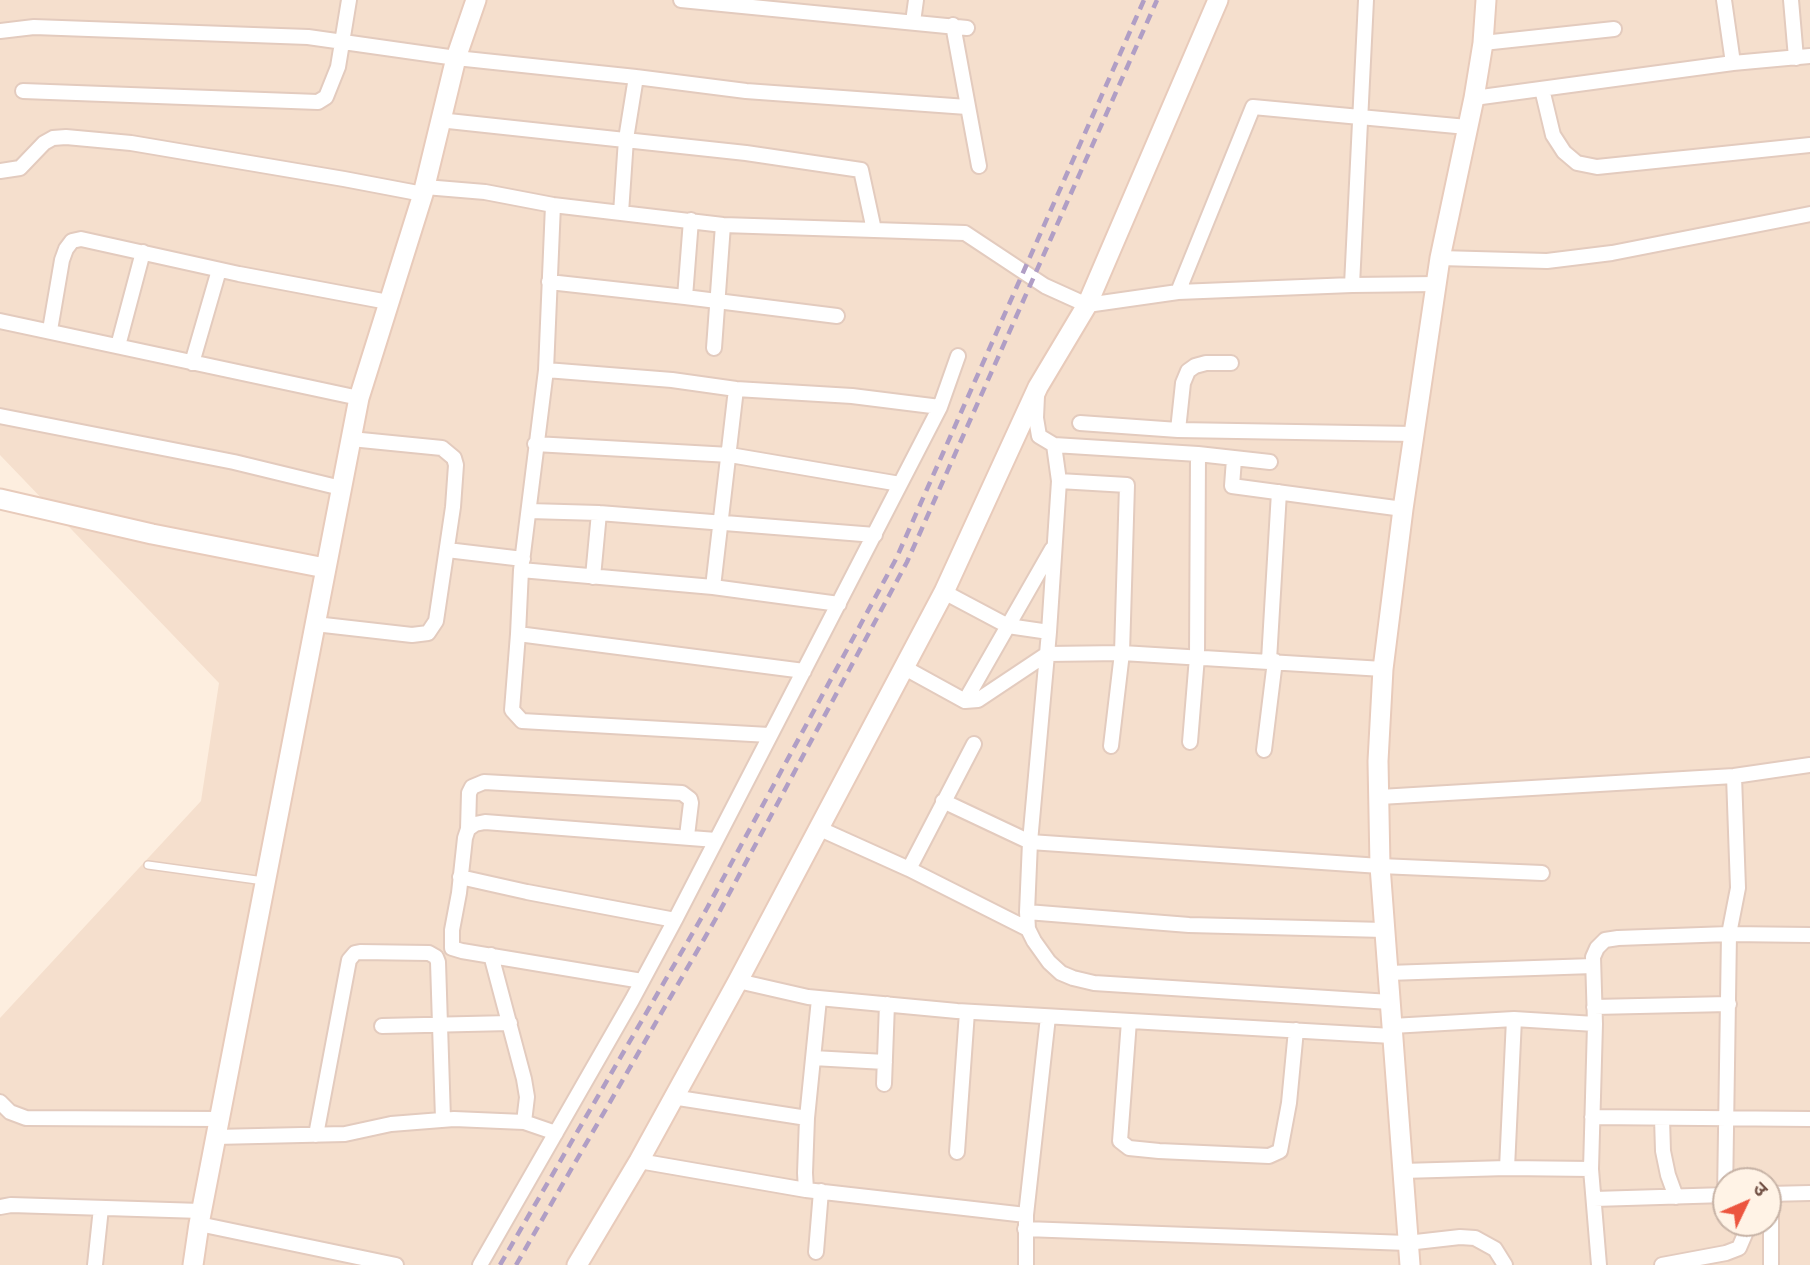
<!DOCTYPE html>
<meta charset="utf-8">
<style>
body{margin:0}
#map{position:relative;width:1810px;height:1265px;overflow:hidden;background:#fdeedf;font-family:"DejaVu Sans","Noto Sans Devanagari",sans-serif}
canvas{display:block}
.north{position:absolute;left:1712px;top:1167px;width:70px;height:70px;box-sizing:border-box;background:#fff3e6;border:2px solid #c7b3a6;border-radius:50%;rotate:46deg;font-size:19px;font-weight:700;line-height:28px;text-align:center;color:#735246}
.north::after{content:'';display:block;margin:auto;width:24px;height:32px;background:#ec553f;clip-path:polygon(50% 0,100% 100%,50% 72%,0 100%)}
</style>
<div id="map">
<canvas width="1810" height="1265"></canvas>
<div class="north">उ</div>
</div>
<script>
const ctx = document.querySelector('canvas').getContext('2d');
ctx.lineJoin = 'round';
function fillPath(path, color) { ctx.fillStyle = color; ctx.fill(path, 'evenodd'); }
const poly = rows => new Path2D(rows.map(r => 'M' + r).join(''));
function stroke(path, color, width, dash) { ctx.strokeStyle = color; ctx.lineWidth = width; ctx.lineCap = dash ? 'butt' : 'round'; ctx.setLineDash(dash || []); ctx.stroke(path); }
const residential = poly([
 [0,0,1810,0,1810,1265,0,1265,0,1018,201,801,219,683,0,455],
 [1726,1181,1768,1181,1768,1223,1726,1223]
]);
const lane = poly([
 [148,865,264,881]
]);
const street = poly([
 [681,0,967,28],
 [1724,0,1733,63],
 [1791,0,1796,58],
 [913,22,916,0],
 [953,25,979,166],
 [0,31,34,27,308,37,456,58,636,77,746,91,967,107],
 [1483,43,1614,29],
 [1542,89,1553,135,1564,152,1577,163,1597,167,1810,145],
 [23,91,318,102,326,97,338,67,349,0],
 [1474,98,1733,63,1810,56],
 [439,120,746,153,861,170,874,230],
 [0,171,20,168,44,143,53,138,66,137,131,143,344,179,423,194],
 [425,187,485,192,553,205,723,225,965,233,1045,286,1087,305,1178,292,1352,285,1437,284],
 [553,205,546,370,521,570,518,634,804,671],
 [621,213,626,139,636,77],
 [691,220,685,297,837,316],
 [1440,258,1547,261,1612,253,1810,214],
 [549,282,685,297],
 [1352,285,1366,0],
 [1178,292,1253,107,1467,127],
 [0,321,359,398],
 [50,330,62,260,66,249,72,241,81,239,239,274,388,302],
 [118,346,143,252],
 [714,348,723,225],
 [192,363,219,270],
 [546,370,672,380,736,389,852,396,940,407],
 [1037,396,1036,418,1039,436,1054,445,1059,481,1049,632,1030,842,1027,912,1028,929,1034,941,1049,962,1061,973,1073,978,1094,983,1390,1002],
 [0,416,234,462,341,488],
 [1080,423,1178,430,1414,434],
 [1178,430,1183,383,1188,371,1195,366,1206,363,1231,363],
 [535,444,730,455,900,484],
 [1054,445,1198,454,1270,462],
 [1234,459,1232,486,1403,509],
 [1059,481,1127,485,1122,653,1111,746],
 [529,511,599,513,875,535],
 [447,550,523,559],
 [521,570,713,587,839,604],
 [593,577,599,513],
 [713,587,736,389],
 [944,592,1008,626,1049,632],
 [315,624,412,635,428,633,436,621,453,507,456,465,454,458,442,448,351,439],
 [518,634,512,710,522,721,769,735],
 [1269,660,1279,492],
 [905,668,965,701,978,700,1047,654,1122,653,1383,669],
 [965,701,1052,549],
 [1190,742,1197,657,1198,454],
 [1264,750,1275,661],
 [1380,797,1734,776,1810,765],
 [943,801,1030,842,1380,866,1542,873],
 [818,828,909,869,1028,929],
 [468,829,475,824,485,822,716,840],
 [909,869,974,744],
 [460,877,527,892,675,920],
 [1027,912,1189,925,1384,930],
 [491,955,524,1079,527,1097,524,1122],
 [1388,973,1593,966],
 [642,981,462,951,452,948,452,930,459,893,465,838,468,829,469,793,472,787,484,782,682,793,690,799,691,803,687,836],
 [738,981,808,997,957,1011,1392,1036],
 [1594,1007,1729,1004],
 [1129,1021,1120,1141,1129,1148,1159,1151,1269,1156,1280,1151,1289,1103,1296,1030],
 [382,1026,510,1023],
 [1392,1026,1514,1019,1595,1024],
 [813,1058,885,1062],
 [884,1084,887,1004],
 [672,1097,807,1118],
 [0,1102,10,1112,26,1118,219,1119],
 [1592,1117,1810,1119],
 [1662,1118,1663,1151,1668,1175,1676,1197],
 [316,1135,349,960,355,953,360,952,429,953,436,957,438,962,443,1119],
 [215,1137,345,1134,391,1124,454,1119,524,1122,556,1133],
 [957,1152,967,1012],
 [639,1161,806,1190,1026,1215],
 [1507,1168,1514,1019],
 [1402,1171,1507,1168,1591,1169],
 [806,1190,805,1173,807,1118,819,999],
 [1768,1194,1810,1193],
 [1725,1196,1729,934,1738,888,1734,776],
 [1594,1199,1726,1195],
 [0,1207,11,1205,201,1211],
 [199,1224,396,1265],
 [1025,1229,1407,1243,1460,1237,1475,1238,1495,1249,1505,1265],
 [816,1252,821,1191],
 [95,1265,101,1208],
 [480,1265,632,1000,675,920,940,407,958,356],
 [1026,1265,1026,1215,1048,1017],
 [1599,1265,1591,1169,1595,1024,1593,957,1597,948,1605,940,1618,938,1729,934,1810,935],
 [1662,1265,1726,1253,1739,1248,1745,1234,1745,1223],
 [1771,1265,1771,1194]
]);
const secondary = poly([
 [0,499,152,534,325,568],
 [193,1265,199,1224,359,398,423,194,456,58,476,0],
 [577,1265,639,1161,738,981,944,592,1038,387,1087,305,1218,0],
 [1410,1265,1380,866,1378,761,1383,669,1403,509,1440,258,1474,98,1483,43,1486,0]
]);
const rail = poly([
 [500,1265,706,910,896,559,1144,0],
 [516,1265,715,920,907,562,1157,0]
]);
fillPath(residential, '#f5dfcd');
stroke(lane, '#e3cbbe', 10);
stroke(street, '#e3cbbe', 18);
stroke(secondary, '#e8cbbb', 23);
stroke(lane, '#fff', 7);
stroke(street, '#fff', 14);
stroke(secondary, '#fff', 19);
stroke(rail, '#b09ec5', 4.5, [10, 7]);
</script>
